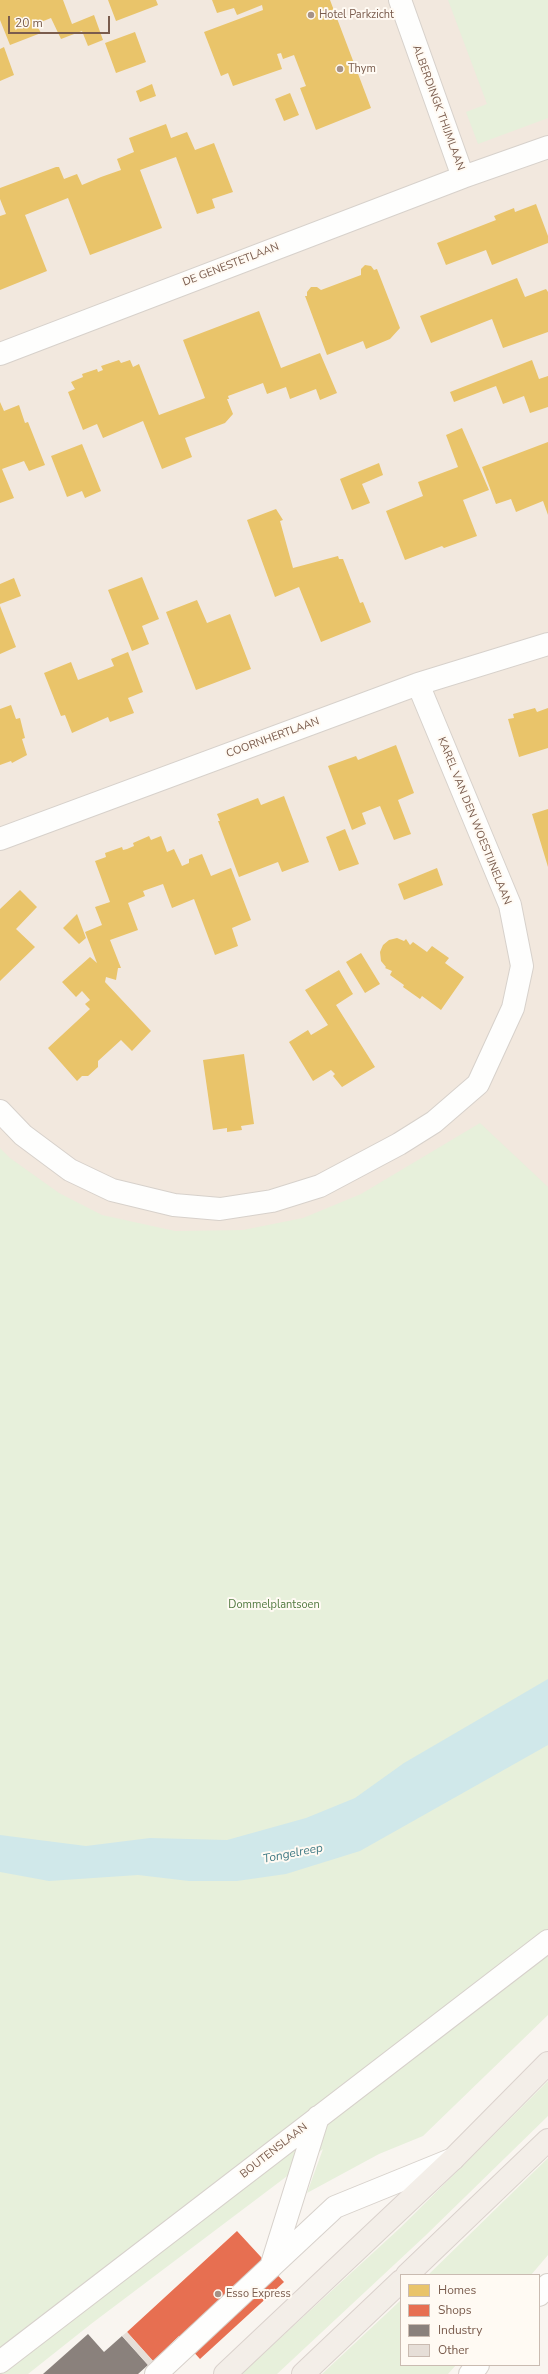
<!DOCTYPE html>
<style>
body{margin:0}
#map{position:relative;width:548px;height:2374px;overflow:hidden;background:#f9f5f0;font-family:"Nunito Sans",sans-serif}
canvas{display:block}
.legend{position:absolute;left:400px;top:2274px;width:140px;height:92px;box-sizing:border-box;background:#fffaf3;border:1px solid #cabbb1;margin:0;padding:5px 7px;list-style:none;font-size:12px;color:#7a5c4d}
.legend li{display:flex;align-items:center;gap:8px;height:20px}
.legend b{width:20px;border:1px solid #cabbb1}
.scale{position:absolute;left:8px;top:16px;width:102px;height:18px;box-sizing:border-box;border:2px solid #7a5c4d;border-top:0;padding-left:5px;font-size:12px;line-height:14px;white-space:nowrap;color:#7a5c4d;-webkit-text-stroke:3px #fffaf3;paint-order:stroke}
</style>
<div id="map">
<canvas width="548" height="2374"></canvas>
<ul class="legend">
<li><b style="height:11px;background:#e9c46a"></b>Homes</li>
<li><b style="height:11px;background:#e76f51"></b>Shops</li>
<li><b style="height:11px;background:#8a817c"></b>Industry</li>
<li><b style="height:11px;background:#e6ded7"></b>Other</li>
</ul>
<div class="scale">20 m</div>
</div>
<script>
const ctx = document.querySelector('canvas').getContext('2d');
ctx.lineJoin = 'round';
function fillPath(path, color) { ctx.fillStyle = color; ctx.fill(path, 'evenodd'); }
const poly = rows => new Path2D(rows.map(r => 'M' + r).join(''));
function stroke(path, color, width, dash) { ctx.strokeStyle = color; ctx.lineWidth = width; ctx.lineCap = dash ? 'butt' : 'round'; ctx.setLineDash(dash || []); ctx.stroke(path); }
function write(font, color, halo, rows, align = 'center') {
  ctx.font = font + ' "Nunito Sans",sans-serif'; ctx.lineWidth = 4; ctx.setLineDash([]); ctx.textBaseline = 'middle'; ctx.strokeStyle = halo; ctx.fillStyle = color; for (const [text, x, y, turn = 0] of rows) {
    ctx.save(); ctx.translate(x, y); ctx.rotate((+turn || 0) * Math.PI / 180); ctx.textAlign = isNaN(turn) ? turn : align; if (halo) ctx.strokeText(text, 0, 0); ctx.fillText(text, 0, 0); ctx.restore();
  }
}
const residential = poly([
 [0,0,548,0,548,1881,0,2305]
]);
const green = poly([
 [448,0,548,0,548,118,478,144,466,112,487,104],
 [480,1123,548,1187,548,2015,423,2136,379,2154,307,2193,323,2149,91,2324,28,2374,0,2374,0,1148,10,1158,59,1193,102,1215,175,1231,243,1230,303,1218,361,1194],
 [548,2081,548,2116,425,2236,277,2374,241,2374,400,2228],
 [548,2158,548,2255,531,2275,428,2275],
 [401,2300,401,2365,456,2365,448,2374,322,2374]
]);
const water = poly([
 [548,1679,548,1745,360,1851,286,1874,237,1881,189,1881,138,1875,49,1881,0,1872,0,1835,86,1846,150,1838,227,1840,306,1818,355,1798,404,1763]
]);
const homes = poly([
 [0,0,63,0,72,24,94,15,103,40,88,46,82,31,61,39,51,18,36,24,41,33,10,45,0,20],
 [108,0,156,0,158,5,116,21],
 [212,0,330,0,371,108,316,130,300,88,306,86,294,55,283,59,281,53,277,54,282,69,233,86,228,73,221,76,204,32,263,10,262,5,237,15,234,8,217,13],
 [135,32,146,62,116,73,105,43],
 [4,47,14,75,0,81,0,49],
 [152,84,156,96,140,102,136,91],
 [290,93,299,115,284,121,275,99],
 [166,124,171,138,187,132,195,150,214,143,233,192,212,199,215,208,197,214,176,157,140,170,162,228,90,255,68,198,25,215,47,271,0,290,0,216,6,214,0,199,0,188,56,167,59,167,64,179,77,174,82,185,101,177,121,170,117,159,134,152,129,138],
 [536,204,548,236,548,243,492,265,486,250,446,265,437,243,496,220,494,216,514,208,515,212],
 [365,265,371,266,374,270,377,269,400,328,390,339,366,349,363,341,327,355,305,296,307,296,307,292,311,287,317,287,321,290,361,275,361,269],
 [517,278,525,297,546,289,548,292,548,332,503,348,492,319,431,343,420,316],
 [259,311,281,368,320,353,337,393,320,400,316,389,290,399,286,387,267,394,263,383,228,396,229,399,227,399,233,414,225,423,185,438,192,457,162,469,143,421,103,438,97,424,83,430,68,392,75,389,71,382,83,377,82,374,97,369,98,372,103,370,101,366,119,360,121,363,130,360,133,367,139,364,159,415,205,398,183,340],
 [532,360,539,379,548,376,548,407,530,413,524,396,503,404,496,386,454,402,450,392],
 [0,402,4,411,19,405,25,423,28,422,45,465,29,471,24,461,2,469,14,498,0,503],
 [462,428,489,490,463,500,477,536,444,548,442,546,405,560,386,511,423,496,418,482,458,467,446,435],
 [548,442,548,515,543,501,516,512,511,499,496,504,482,467],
 [82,444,101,491,85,498,82,491,67,497,51,456],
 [379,463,383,475,362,484,370,503,352,510,340,479],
 [276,509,283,520,280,521,293,568,338,556,339,559,343,559,360,603,363,602,371,622,321,642,299,587,275,597,247,520],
 [142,577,159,619,142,626,149,644,132,651,108,590],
 [14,578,21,596,0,604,0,584],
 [197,600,207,623,230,614,251,669,196,690,166,612],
 [0,606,16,647,0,654],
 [128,652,143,692,128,698,134,713,110,722,108,717,72,733,65,715,61,716,44,673,71,662,78,680,114,666,111,659],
 [11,705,16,719,20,718,25,738,22,739,27,755,12,763,11,761,0,765,0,709],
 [535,708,537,712,548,708,548,748,519,757,508,719,514,718,513,714],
 [396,745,414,793,398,800,411,834,394,840,380,806,362,813,366,824,352,830,328,766,356,756,358,760],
 [284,796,309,862,282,872,278,862,239,877,218,821,220,821,217,814,258,798,261,805],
 [548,809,548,867,532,814],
 [345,829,359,864,339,871,326,837],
 [149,836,151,840,161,836,167,852,174,849,182,866,189,863,189,859,202,854,211,876,231,868,251,920,232,928,238,946,215,955,194,899,172,908,163,884,143,891,145,896,128,903,138,930,110,940,121,968,118,968,116,980,106,977,105,982,151,1031,132,1051,121,1040,98,1061,98,1067,88,1076,82,1076,77,1081,48,1048,90,1009,85,1004,90,1000,82,991,76,997,62,982,90,957,97,963,85,932,102,925,95,907,110,902,95,861,106,857,105,853,122,847,123,850,127,849,134,846,133,843],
 [437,868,443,885,404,900,398,884],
 [20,890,37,907,16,929,35,947,0,981,0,909],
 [77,914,86,938,79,944,63,928],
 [397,938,404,941,406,939,410,945,413,942,427,952,432,946,449,958,445,963,464,977,441,1010,422,996,420,999,403,987,404,985,390,975,392,971,385,968,386,967,381,961,380,952,383,945,389,940],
 [361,953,380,984,365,993,346,962],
 [339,970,353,994,336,1005,375,1067,342,1087,333,1076,335,1074,331,1070,313,1081,289,1042,308,1030,311,1035,328,1025,305,990],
 [244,1054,254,1124,241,1126,242,1130,227,1132,227,1128,213,1130,203,1060]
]);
const shops = poly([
 [237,2231,284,2282,200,2359,179,2336,153,2361,127,2332]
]);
const industry = poly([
 [88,2334,104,2352,122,2336,148,2365,138,2374,43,2374]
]);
const building = poly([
 [127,2332,153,2361,148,2365,122,2336]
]);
const minor = poly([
 [400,0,463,177],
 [0,354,463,177,548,147],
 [0,839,418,684,548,644],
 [0,1111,23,1135,70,1170,112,1190,174,1205,220,1209,272,1201,320,1186,399,1144,434,1122,478,1084,513,1008,522,966,510,905,418,684],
 [271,2267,318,2117],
 [539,2295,548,2285],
 [0,2362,548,1941],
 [156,2374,335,2207,453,2159],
 [470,2374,478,2365]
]);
const major = poly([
 [407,2275,548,2140],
 [225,2374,454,2158,548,2063],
 [303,2374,401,2281]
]);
const markers = [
 [311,15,4,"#a69286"],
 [340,69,4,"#a69286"],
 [218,2294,4,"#a69286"]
];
const poiNames = [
 ["Hotel Parkzicht",319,15],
 ["Thym",348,69],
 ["Esso Express",226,2294]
];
const streetNames = [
 ["ALBERDINGK THIJMLAAN",438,108,70],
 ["DE GENESTETLAAN",231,265,-21],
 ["COORNHERTLAAN",273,738,-20],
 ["KAREL VAN DEN WOESTIJNELAAN",474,821,68],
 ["BOUTENSLAAN",274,2151,-38]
];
const parkNames = [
 ["Dommelplantsoen",274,1605]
];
const waterNames = [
 ["Tongelreep",293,1854,-11]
];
fillPath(residential, '#f2e8de');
fillPath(green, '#e7f0db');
fillPath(water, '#d0e8ea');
fillPath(homes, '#e9c46a');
fillPath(shops, '#e76f51');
fillPath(industry, '#8a817c');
fillPath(building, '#e6ded7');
stroke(minor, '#d7d1cb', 24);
stroke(major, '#dad1cc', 24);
stroke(minor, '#fefefd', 22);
stroke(major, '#f3eee8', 22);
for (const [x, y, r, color] of markers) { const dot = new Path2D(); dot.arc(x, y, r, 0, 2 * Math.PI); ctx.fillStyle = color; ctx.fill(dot); stroke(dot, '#fffaf3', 1.5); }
write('11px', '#7a5c4d', '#fffaf3', poiNames, 'left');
write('11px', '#7a5c4d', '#fffaf3', streetNames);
write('11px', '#537a41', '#fffaf3', parkNames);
write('italic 12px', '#437c86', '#fffaf3', waterNames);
</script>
